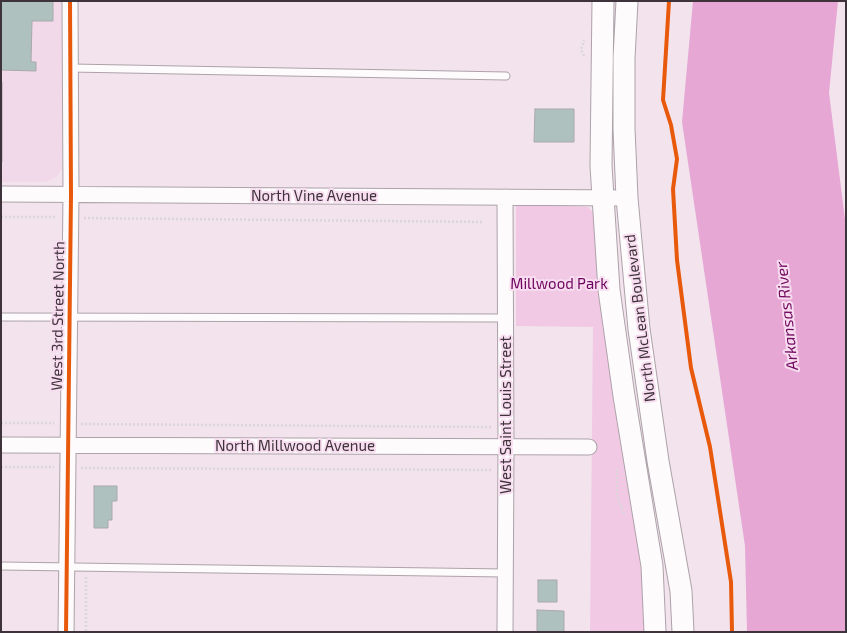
<!DOCTYPE html>
<style>
body{margin:0}
#map{position:relative;width:847px;height:633px;overflow:hidden;background:#f2e3ed;font-family:"Exo 2",sans-serif}
canvas{display:block}
.frame{position:absolute;inset:0;border:2px solid #3e333a;pointer-events:none}
</style>
<div id="map">
<canvas width="847" height="633"></canvas>
<div class="frame"></div>
</div>
<script>
const ctx = document.querySelector('canvas').getContext('2d');
ctx.lineJoin = 'round';
function fillPath(path, color) { ctx.fillStyle = color; ctx.fill(path, 'evenodd'); }
const poly = rows => new Path2D(rows.map(r => 'M' + r).join(''));
function stroke(path, color, width, dash) { ctx.strokeStyle = color; ctx.lineWidth = width; ctx.lineCap = dash ? 'butt' : 'round'; ctx.setLineDash(dash || []); ctx.stroke(path); }
function write(font, color, halo, rows, align = 'center') {
  ctx.font = font + ' "Exo 2",sans-serif'; ctx.lineWidth = 4; ctx.setLineDash([]); ctx.textBaseline = 'middle'; ctx.strokeStyle = halo; ctx.fillStyle = color; for (const [text, x, y, turn = 0] of rows) {
    ctx.save(); ctx.translate(x, y); ctx.rotate((+turn || 0) * Math.PI / 180); ctx.textAlign = isNaN(turn) ? turn : align; if (halo) ctx.strokeText(text, 0, 0); ctx.fillText(text, 0, 0); ctx.restore();
  }
}
const built = poly([
 [1,1,65,1,62,168,57,177,46,182,1,182]
]);
const green = poly([
 [516,204,588,207,595,215,646,588,647,632,590,632,593,327,516,326]
]);
const water = poly([
 [693,1,838,1,829,93,846,227,846,632,747,632,745,546,682,122]
]);
const building = poly([
 [1,1,53,1,53,21,32,21,31,62,36,62,36,71,1,70,1,1],
 [1,82,2,82,2,162,1,162,1,82],
 [535,109,574,109,574,142,534,142,535,109],
 [94,486,117,486,117,501,112,501,112,520,108,520,108,528,94,528,94,486],
 [538,580,557,580,557,602,538,602,538,580],
 [537,610,564,611,564,632,537,632,537,610]
]);
const path = poly([
 [584,56,581,50,584,40],
 [1,217,57,217],
 [84,218,483,222],
 [1,423,54,423],
 [81,424,492,427],
 [1,467,54,467],
 [81,468,492,470],
 [617,469,617,496,625,516],
 [86,577,86,632]
]);
const service = poly([
 [71,68,506,76],
 [1,317,505,318],
 [1,566,505,573]
]);
const minor = poly([
 [1,194,627,198],
 [1,445,589,447],
 [66,632,71,195,70,1],
 [505,632,506,447,505,197]
]);
const secondary = poly([
 [603,1,601,166,609,290,624,396,652,566,655,632],
 [627,1,624,58,624,129,627,198,639,329,658,461,681,591,683,632]
]);
const cycleway = poly([
 [669,1,663,100,671,125,677,159,673,189,677,260,691,368,710,447,731,582,732,632],
 [66,632,71,195,70,1]
]);
const streetNames = [
 ["North Vine Avenue",314,196],
 ["West 3rd Street North",58,316,-89],
 ["North McLean Boulevard",640,318,-97],
 ["West Saint Louis Street",506,415,-90],
 ["North Millwood Avenue",295,446]
];
const parkNames = [
 ["Millwood Park",559,284]
];
const waterNames = [
 ["Arkansas River",787,316,-96]
];
fillPath(built, '#f2d9ea');
fillPath(green, '#f1c9e5');
fillPath(water, '#e6a7d5');
fillPath(building, '#aec1be');
stroke(building, '#a9a9ab', 1);
stroke(service, '#ada2a9', 9);
stroke(minor, '#ada2a9', 17);
stroke(secondary, '#ada2a9', 23);
stroke(path, '#dbd6d9', 2.5, [2, 2]);
stroke(service, '#fdfbfc', 7);
stroke(minor, '#fdfbfc', 15);
stroke(secondary, '#fdfbfc', 21);
stroke(cycleway, '#e8590c', 4);
write('15px', '#3e333a', '#f8ddf0', streetNames);
write('15px', '#6c025b', '#f8ddf0', parkNames);
write('italic 16px', '#720b60', '#f8ddf0', waterNames);
</script>
